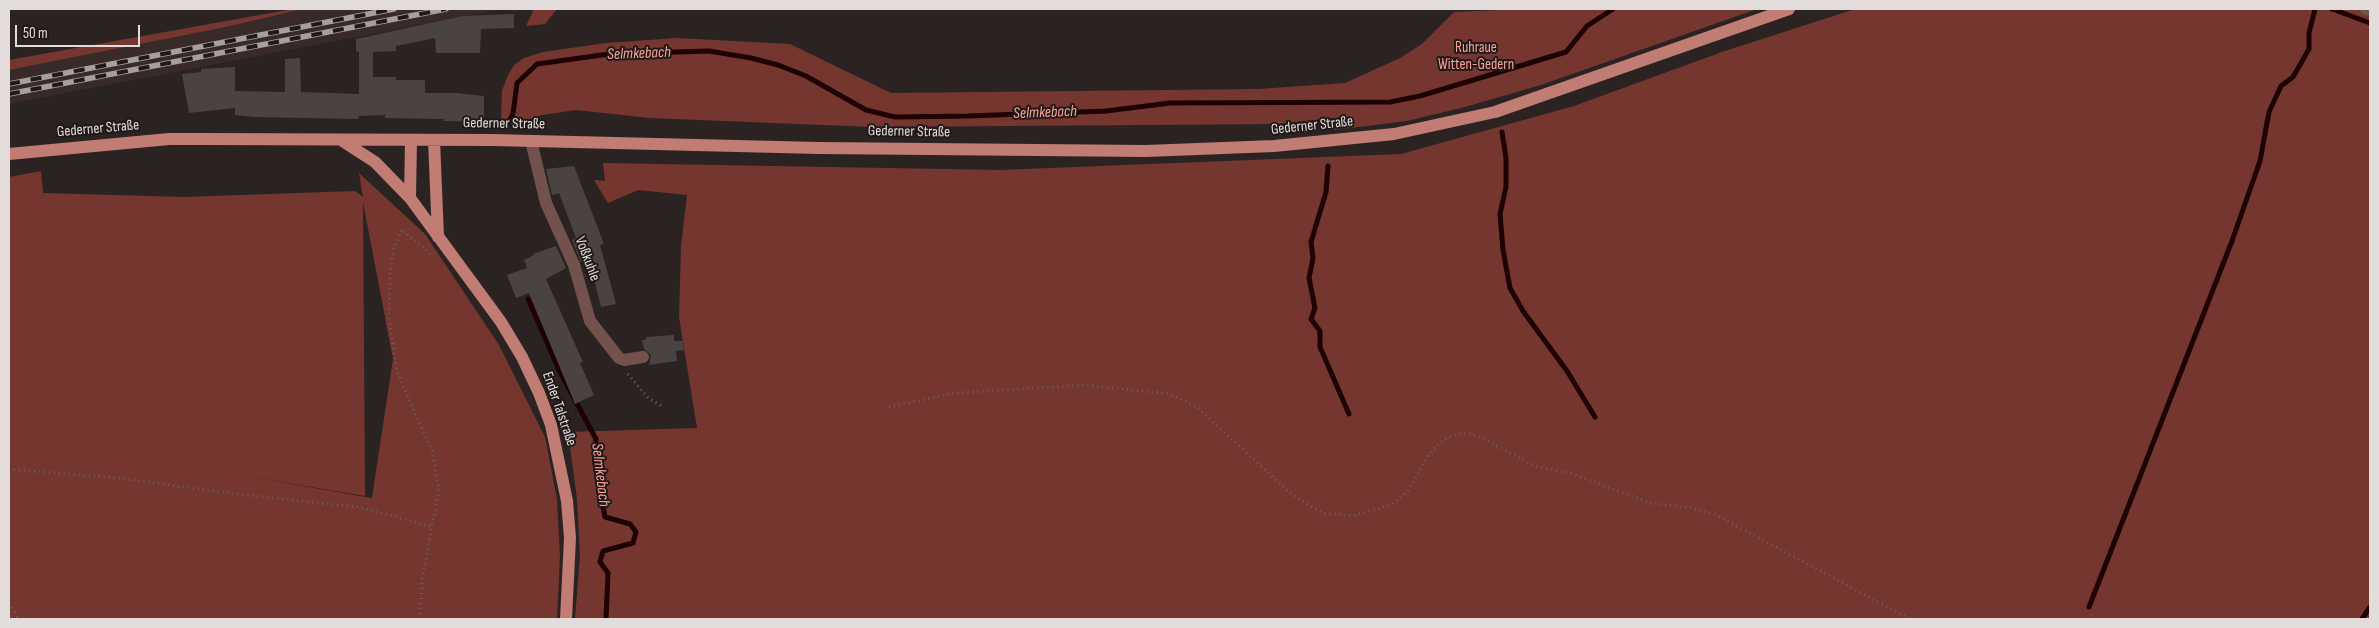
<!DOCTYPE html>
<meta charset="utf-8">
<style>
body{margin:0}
#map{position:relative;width:2379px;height:628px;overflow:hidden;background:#2b2322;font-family:"Sofia Sans Condensed",sans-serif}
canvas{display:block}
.frame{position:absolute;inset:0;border:10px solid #e2dcdb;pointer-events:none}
.scale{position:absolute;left:15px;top:25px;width:125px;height:22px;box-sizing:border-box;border:2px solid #e2dcdb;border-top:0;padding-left:6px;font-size:15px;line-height:18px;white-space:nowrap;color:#e2dcdb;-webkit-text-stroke:4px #211918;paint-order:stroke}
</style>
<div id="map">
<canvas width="2379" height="628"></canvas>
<div class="frame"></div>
<div class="scale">50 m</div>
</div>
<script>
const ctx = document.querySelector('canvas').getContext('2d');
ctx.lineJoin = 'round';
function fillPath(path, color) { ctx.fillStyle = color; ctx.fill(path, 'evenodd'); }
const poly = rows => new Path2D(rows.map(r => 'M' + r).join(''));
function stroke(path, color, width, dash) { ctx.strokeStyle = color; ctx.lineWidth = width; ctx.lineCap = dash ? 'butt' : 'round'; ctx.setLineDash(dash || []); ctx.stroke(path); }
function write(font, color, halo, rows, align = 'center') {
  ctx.font = font + ' "Sofia Sans Condensed",sans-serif'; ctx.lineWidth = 4; ctx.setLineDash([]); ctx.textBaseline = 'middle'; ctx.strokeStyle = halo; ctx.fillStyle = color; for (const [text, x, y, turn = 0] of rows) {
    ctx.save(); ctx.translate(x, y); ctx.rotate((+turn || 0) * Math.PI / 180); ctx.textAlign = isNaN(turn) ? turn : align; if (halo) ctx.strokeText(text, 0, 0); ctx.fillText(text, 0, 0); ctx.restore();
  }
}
const built = poly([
 [303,9,502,9,9,104,9,70,226,27]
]);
const green = poly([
 [293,9,303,9,226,27,9,70,9,60],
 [534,9,557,9,545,24,526,26],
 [1526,9,1757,9,1541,85,1465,107,1407,121,1334,130,1333,118,1278,124,873,127,650,118,576,110,542,115,512,124,504,122,501,117,502,91,507,77,514,65,524,58,543,52,606,43,677,38,790,44,891,93,1258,89,1345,83,1400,58,1422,44,1454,12],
 [1855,9,2370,9,2370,619,575,619,580,555,577,499,568,432,697,428,679,317,681,246,687,195,638,190,608,203,594,180,605,181,603,163,1000,170,1401,154,1574,106,1722,52],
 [41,171,43,193,184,197,355,191,363,197,359,173,425,234,499,345,545,437,557,499,560,557,557,619,9,619,9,177],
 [363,202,393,359,372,498,234,474,365,496]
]);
const stream = poly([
 [2332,9,2370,23],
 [507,125,513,114,517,83,537,64,609,54,709,51,751,58,778,65,806,76,866,110,895,117,968,116,1106,111,1170,103,1390,102,1420,96,1566,52,1587,26,1613,9],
 [1502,132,1506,158,1506,187,1500,214,1503,250,1510,288,1523,311,1567,371,1595,417],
 [1328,166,1326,192,1311,242,1313,258,1309,278,1315,308,1311,319,1320,331,1320,347,1349,414],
 [528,299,560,372,596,439,595,463,605,517,630,524,636,532,633,543,603,551,600,562,608,573,606,619],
 [2089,607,2232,241,2260,161,2269,112,2281,86,2293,77,2309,49,2309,33,2315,9],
 [2362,619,2370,607]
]);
const building = poly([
 [514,14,514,28,481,29,480,53,436,53,435,38,396,46,396,51,373,52,373,77,396,77,396,80,425,80,425,93,456,93,484,96,484,122,444,121,444,119,385,118,385,115,359,116,358,119,254,117,235,115,235,108,189,113,182,74,201,72,201,69,235,67,235,91,285,92,285,59,300,58,301,92,359,94,359,52,356,51,356,39,463,16],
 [574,166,604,244,600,245,616,304,601,307,589,259,581,262,572,240,576,238,559,193,552,195,546,169],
 [556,246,566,268,546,279,583,362,580,363,594,395,575,404,529,293,516,298,507,275,527,268,524,260,534,255,533,254],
 [674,335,674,341,683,341,684,350,676,351,677,361,649,365,651,355,644,349,642,340,646,340,646,337]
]);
const path = poly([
 [628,374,648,398,662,406],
 [889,407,955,393,1084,385,1170,394,1197,407,1292,495,1323,513,1352,516,1391,505,1408,491,1428,456,1439,443,1451,436,1466,433,1480,437,1535,466,1573,474,1650,503,1691,508,1714,514,1910,619],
 [9,469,118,478,236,494,358,507,434,527],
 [9,603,19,619],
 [420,619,422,580,439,489,432,451,397,372,389,317,390,275,394,247,397,243,401,229,434,257]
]);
const minor = poly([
 [2366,9,2370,10],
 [531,141,546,203,574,265,590,321,619,358,624,360,643,357]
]);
const major = poly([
 [341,140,375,162,410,198,501,322,522,357,539,393,551,425,567,501,570,538,566,619],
 [434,140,438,237],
 [9,154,169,139,204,139,492,140,819,148,1146,151,1274,146,1394,134,1495,112,1789,9],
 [410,198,411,140]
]);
const rail = poly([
 [9,84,394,9],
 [9,94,446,9]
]);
const parkNames = [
 ["Ruhraue",1476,48],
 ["Witten-Gedern",1476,65]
];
const streetNames = [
 ["Gederner Straße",504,124,1],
 ["Gederner Straße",1312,126,-6],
 ["Gederner Straße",98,129,-5],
 ["Gederner Straße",909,132,1],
 ["Voßkuhle",587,259,69],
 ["Ender Talstraße",559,409,71]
];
const waterNames = [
 ["Selmkebach",639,54,-2],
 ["Selmkebach",1045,113,-2],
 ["Selmkebach",600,475,83]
];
fillPath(built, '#382a28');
fillPath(green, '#763630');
stroke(stream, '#1e0000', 5);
fillPath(building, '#4b4341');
stroke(path, '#696160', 3, [1, 4]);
stroke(minor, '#73514d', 12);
stroke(major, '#c17c73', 12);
stroke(rail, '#a59f9e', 5.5);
stroke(rail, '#211918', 4, [11]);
write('15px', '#fca498', '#211918', parkNames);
write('15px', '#e2dcdb', '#211918', streetNames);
write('italic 16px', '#fda499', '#211918', waterNames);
</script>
